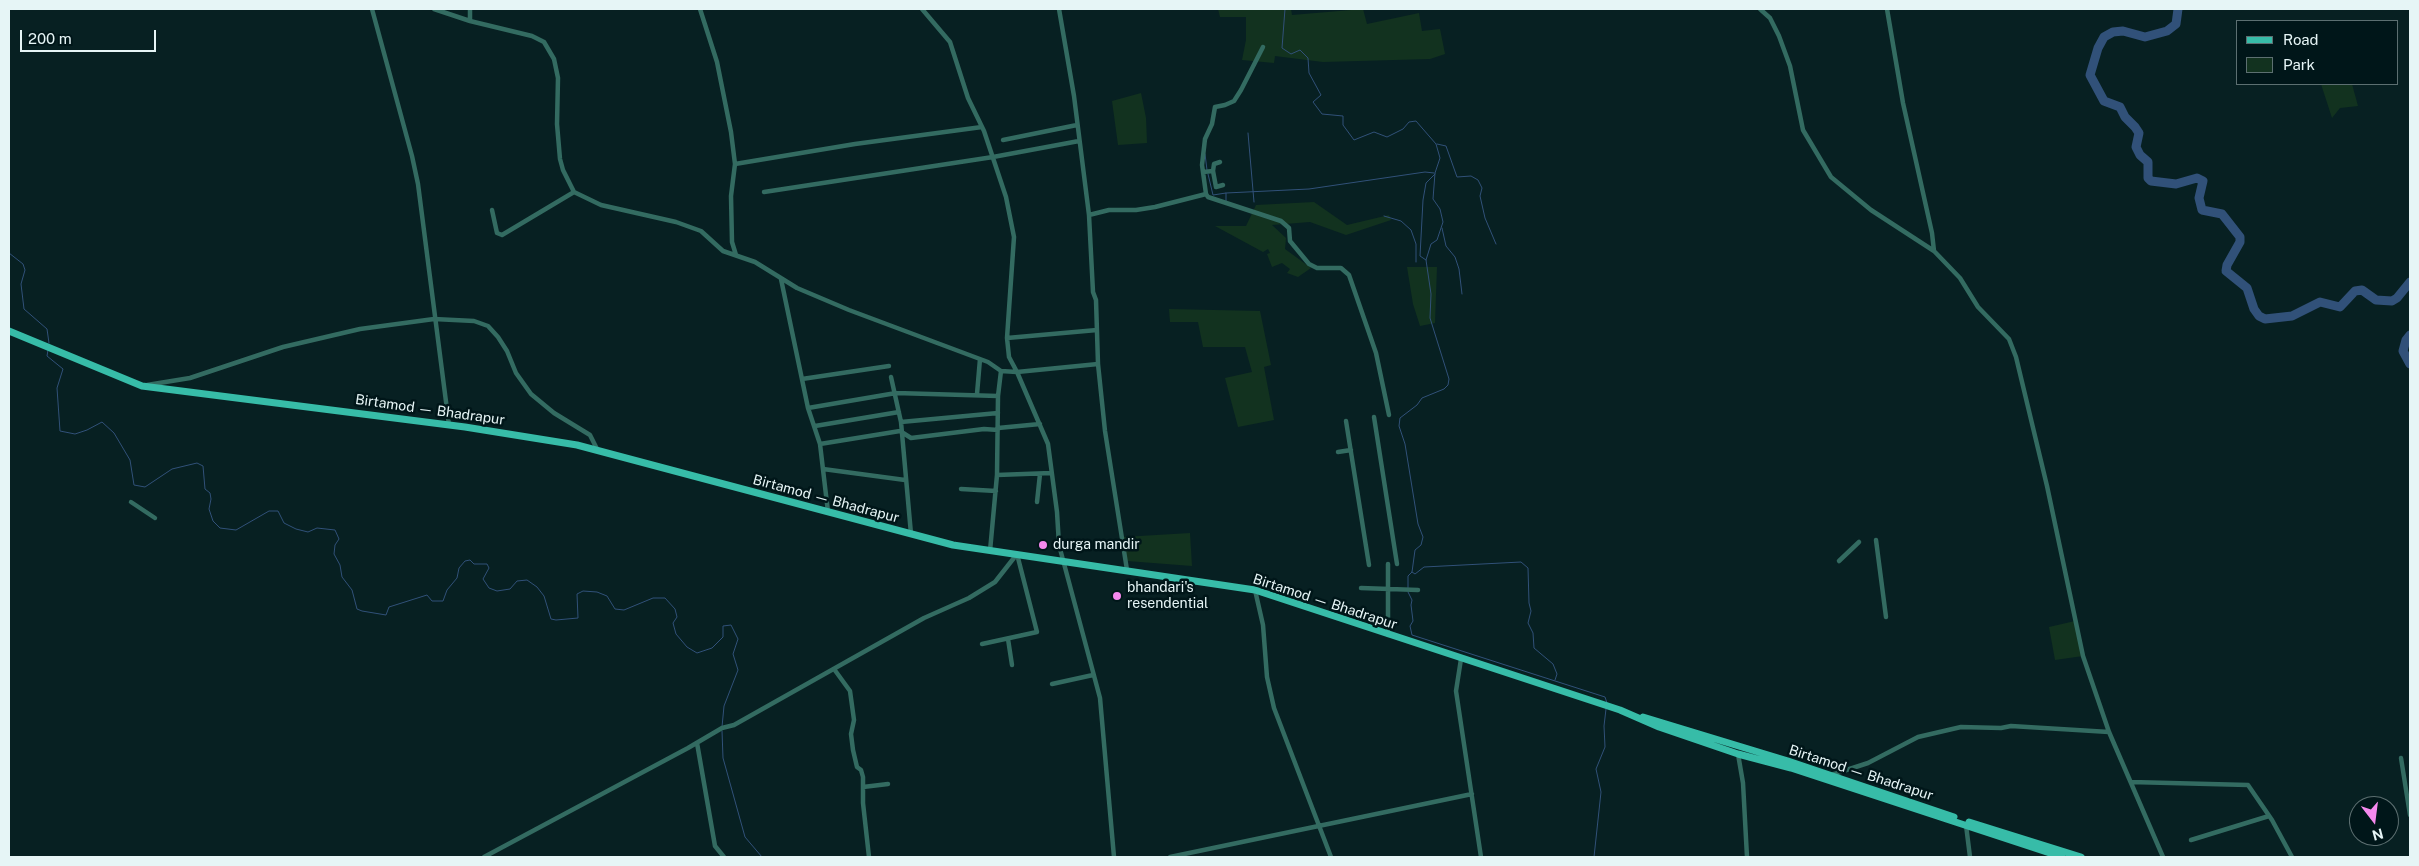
<!DOCTYPE html>
<meta charset="utf-8">
<style>
body{margin:0}
#map{position:relative;width:2419px;height:866px;overflow:hidden;background:#072022;font-family:"Public Sans",sans-serif}
canvas{display:block}
.frame{position:absolute;inset:0;border:10px solid #e6f5f6;pointer-events:none}
.legend{position:absolute;left:2236px;top:20px;width:162px;height:65px;box-sizing:border-box;background:#001619;border:1px solid #5c6f71;margin:0;padding:6px 9px;list-style:none;font-size:15px;color:#e6f5f6}
.legend li{display:flex;align-items:center;gap:10px;height:25px}
.legend b{width:25px;border:1px solid #5c6f71}
.north{position:absolute;left:2349px;top:796px;width:50px;height:50px;box-sizing:border-box;background:#001619;border:1px solid #5c6f71;border-radius:50%;rotate:165deg;font-size:14px;font-weight:700;line-height:20px;text-align:center;color:#e6f5f6}
.north::after{content:'';display:block;margin:auto;width:18px;height:22px;background:#f589ee;clip-path:polygon(50% 0,100% 100%,50% 72%,0 100%)}
.scale{position:absolute;left:20px;top:30px;width:136px;height:22px;box-sizing:border-box;border:2px solid #e6f5f6;border-top:0;padding-left:6px;font-size:15px;line-height:18px;white-space:nowrap;color:#e6f5f6;-webkit-text-stroke:4px #001619;paint-order:stroke}
</style>
<div id="map">
<canvas width="2419" height="866"></canvas>
<div class="frame"></div>
<ul class="legend">
<li><b style="height:6px;background:#37bca8"></b>Road</li>
<li><b style="height:14px;background:#12321f"></b>Park</li>
</ul>
<div class="north">N</div>
<div class="scale">200 m</div>
</div>
<script>
const ctx = document.querySelector('canvas').getContext('2d');
ctx.lineJoin = 'round';
function fillPath(path, color) { ctx.fillStyle = color; ctx.fill(path, 'evenodd'); }
const poly = rows => new Path2D(rows.map(r => 'M' + r).join(''));
function stroke(path, color, width, dash) { ctx.strokeStyle = color; ctx.lineWidth = width; ctx.lineCap = dash ? 'butt' : 'round'; ctx.setLineDash(dash || []); ctx.stroke(path); }
function write(font, color, halo, rows, align = 'center') {
  ctx.font = font + ' "Public Sans",sans-serif'; ctx.lineWidth = 5; ctx.setLineDash([]); ctx.textBaseline = 'middle'; ctx.strokeStyle = halo; ctx.fillStyle = color; for (const [text, x, y, turn = 0] of rows) {
    ctx.save(); ctx.translate(x, y); ctx.rotate((+turn || 0) * Math.PI / 180); ctx.textAlign = isNaN(turn) ? turn : align; if (halo) ctx.strokeText(text, 0, 0); ctx.fillText(text, 0, 0); ctx.restore();
  }
}
const green = poly([
 [1218,9,1291,9,1292,15,1363,9,1367,24,1419,13,1422,31,1440,29,1445,54,1430,59,1323,62,1275,56,1274,63,1242,60,1246,40,1246,17,1220,17],
 [2321,84,2352,84,2358,106,2340,108,2332,118],
 [1141,93,1146,118,1147,143,1118,145,1112,101],
 [1314,202,1347,225,1389,215,1391,220,1346,235,1310,222,1272,225,1286,238,1285,249,1311,268,1298,277,1287,273,1290,269,1282,263,1272,267,1267,254,1270,253,1268,249,1263,252,1215,226,1246,226,1256,205],
 [1407,267,1437,267,1435,323,1420,326,1413,304],
 [1169,309,1260,311,1271,365,1264,367,1274,420,1238,427,1225,378,1252,372,1245,347,1203,347,1198,322,1170,322],
 [1190,533,1192,566,1127,561,1123,537],
 [2075,621,2083,656,2055,660,2049,627]
]);
const stream = poly([
 [1285,9,1282,48,1291,54,1300,50,1308,58,1309,73,1321,95,1313,102,1322,114,1343,116,1343,125,1354,140,1374,132,1387,137,1403,129,1409,122,1416,121,1436,144,1440,158,1435,173,1433,199,1440,209,1443,222,1437,240,1431,244,1426,260,1431,294,1430,318,1449,379,1448,385,1444,389,1422,398,1417,405,1400,418,1399,426,1405,444,1418,524,1423,537,1421,545,1415,550,1412,572,1408,576,1408,588],
 [1248,133,1254,202],
 [1437,144,1446,146,1457,177,1471,176,1478,180,1482,188,1480,196,1485,218,1496,244],
 [1205,154,1207,170],
 [1208,174,1213,195,1226,193,1226,201],
 [1226,193,1309,189,1425,172,1434,173],
 [1384,216,1401,221,1411,230,1416,244,1416,262],
 [1442,228,1446,246,1455,257,1459,269,1462,294],
 [9,253,23,264,25,270,21,284,24,309,47,329,49,343],
 [1426,260,1420,256,1423,200,1426,183,1435,174],
 [48,350,47,356,63,369,57,388,60,431,75,434,87,430,102,422,114,433,130,460,134,485,145,487,172,469,197,463,203,466,205,489,210,493,211,499,209,509,213,521,220,528,236,530,269,511,278,511,284,523,296,529,308,532,317,528,335,530,339,539,335,545,334,554,340,565,342,577,352,590,357,609,362,611,386,615,389,607,427,595,432,601,443,601,447,590,457,578,459,568,465,561,470,560,474,564,487,564,489,568,483,579,489,588,497,591,510,589,517,581,527,580,537,587,544,596,551,619,556,620,578,618,577,594,583,591,597,592,607,596,615,609,624,610,653,598,665,598,675,609,677,617,673,623,676,634,687,647,697,653,712,648,723,637,723,626,731,625,738,639,733,654,738,670,724,706,722,727],
 [1412,572,1415,574,1424,567,1521,562,1528,568,1529,603,1531,611,1528,623,1533,633,1534,648,1553,664,1557,674,1555,680],
 [1408,592,1412,600,1411,605,1413,621,1410,626,1412,635,1605,697,1607,703],
 [722,731,723,758,745,837,762,857],
 [1594,857,1601,792,1596,769,1605,747,1604,726,1606,709]
]);
const river = poly([
 [2178,9,2176,24,2167,31,2145,37,2123,31,2113,32,2104,37,2098,48,2090,75,2104,101,2120,107,2125,117,2135,127,2139,133,2136,147,2140,155,2148,162,2148,178,2151,181,2176,184,2197,178,2203,181,2199,198,2202,210,2222,214,2240,237,2240,242,2227,265,2226,271,2247,288,2254,309,2259,316,2265,319,2292,316,2320,302,2340,307,2355,291,2362,290,2376,300,2392,301,2397,298,2410,282],
 [2410,335,2406,340,2403,351,2410,364]
]);
const minor = poly([
 [372,9,412,156,418,184,449,425],
 [434,9,470,21,532,36,544,42,554,59,558,78,557,124,560,159,563,170,574,192,601,205,676,222,701,231,723,251,755,262,797,288,849,310,988,362,1001,371,1017,372,1048,444,1057,512,1059,545,1100,698,1114,857],
 [470,9,470,21],
 [700,9,717,62,731,132,735,164,731,196,732,242,736,255],
 [922,9,950,42,968,98,984,131,1006,197,1014,237,1007,338,1009,357,1017,372,1098,364],
 [1059,9,1074,96,1089,215,1093,292,1096,300,1098,364,1105,431,1127,570],
 [1760,9,1770,18,1779,36,1790,66,1803,130,1831,177,1871,210,1934,251,1960,278,1978,307,2009,339,2016,357,2047,486,2083,656,2109,732,2163,857],
 [1887,9,1903,103,1932,233,1934,251],
 [1263,47,1241,90,1234,101,1225,105,1215,107,1212,124,1205,139,1202,165,1206,194,1208,197,1281,221,1289,228,1290,241,1309,264,1317,268,1341,268,1349,275,1376,353,1389,415],
 [1003,140,1077,125],
 [735,164,855,144,982,127],
 [1213,171,1216,187,1223,185],
 [1203,172,1213,171,1214,164,1220,162],
 [764,192,993,157,1079,141],
 [492,210,497,233,502,235,574,192],
 [1089,215,1109,210,1136,210,1155,207,1206,194],
 [781,279,808,408],
 [1007,338,1097,330],
 [891,377,901,422,911,534],
 [802,379,889,366],
 [147,385,190,378,283,347,360,329,434,319,474,321,488,326,498,337,507,351,516,373,531,394,554,413,590,435,598,451],
 [977,394,980,359],
 [1374,417,1397,564],
 [1346,421,1369,565],
 [901,422,998,413],
 [815,426,899,412],
 [998,428,1040,424],
 [820,444,900,431,911,438,984,429,998,430],
 [1338,452,1351,450],
 [823,469,905,480],
 [997,475,998,396,1001,371],
 [961,489,996,491],
 [131,502,155,518],
 [1037,502,1040,474],
 [828,512,820,444,808,408,896,393,998,396],
 [1876,540,1886,617],
 [990,551,997,475,1051,473],
 [1839,561,1859,542],
 [1388,564,1388,635],
 [1361,588,1418,590],
 [1255,590,1263,625,1267,677,1274,708,1331,857],
 [1008,639,1012,665],
 [982,644,1037,632,1017,554],
 [1461,659,1456,691,1481,857],
 [834,669,850,691,854,720,851,734,853,750,857,767,861,770,863,777,863,803,869,857],
 [1052,684,1093,675],
 [697,743,715,846,724,857],
 [1738,754,1743,783,1747,857],
 [2401,758,2410,815],
 [1831,775,1868,763,1918,737,1961,727,2001,728,2011,726,2109,732],
 [2131,782,2248,785,2272,820,2292,857],
 [863,787,888,784],
 [1966,825,1970,857],
 [2191,840,2269,816],
 [484,857,688,748,722,728,734,725,924,618,969,598,995,582,1017,554],
 [1170,857,1472,794]
]);
const primary = poly([
 [9,331,142,386,465,427,577,445,953,545,1255,590,1620,710,1659,727,1738,754,1791,768,2062,857],
 [1643,717,1788,761,1954,817],
 [1969,822,2081,857]
]);
const markers = [
 [1043,545,5,"#f589ee"],
 [1117,596,5,"#f589ee"]
];
const streetNames = [
 ["Birtamod — Bhadrapur",430,410,8],
 ["Birtamod — Bhadrapur",826,499,15],
 ["Birtamod — Bhadrapur",1325,602,18],
 ["Birtamod — Bhadrapur",1861,773,18]
];
const poiNames = [
 ["durga mandir",1053,545],
 ["bhandari's",1127,588],
 ["resendential",1127,604]
];
fillPath(green, '#12321f');
stroke(stream, '#315179', 1);
stroke(river, '#315179', 9);
stroke(minor, '#336b61', 4.5);
stroke(primary, '#37bca8', 7);
for (const [x, y, r, color] of markers) { const dot = new Path2D(); dot.arc(x, y, r, 0, 2 * Math.PI); ctx.fillStyle = color; ctx.fill(dot); stroke(dot, '#001619', 2); }
write('14px', '#e6f5f6', '#001619', streetNames);
write('14px', '#e6f5f6', '#001619', poiNames, 'left');
</script>
